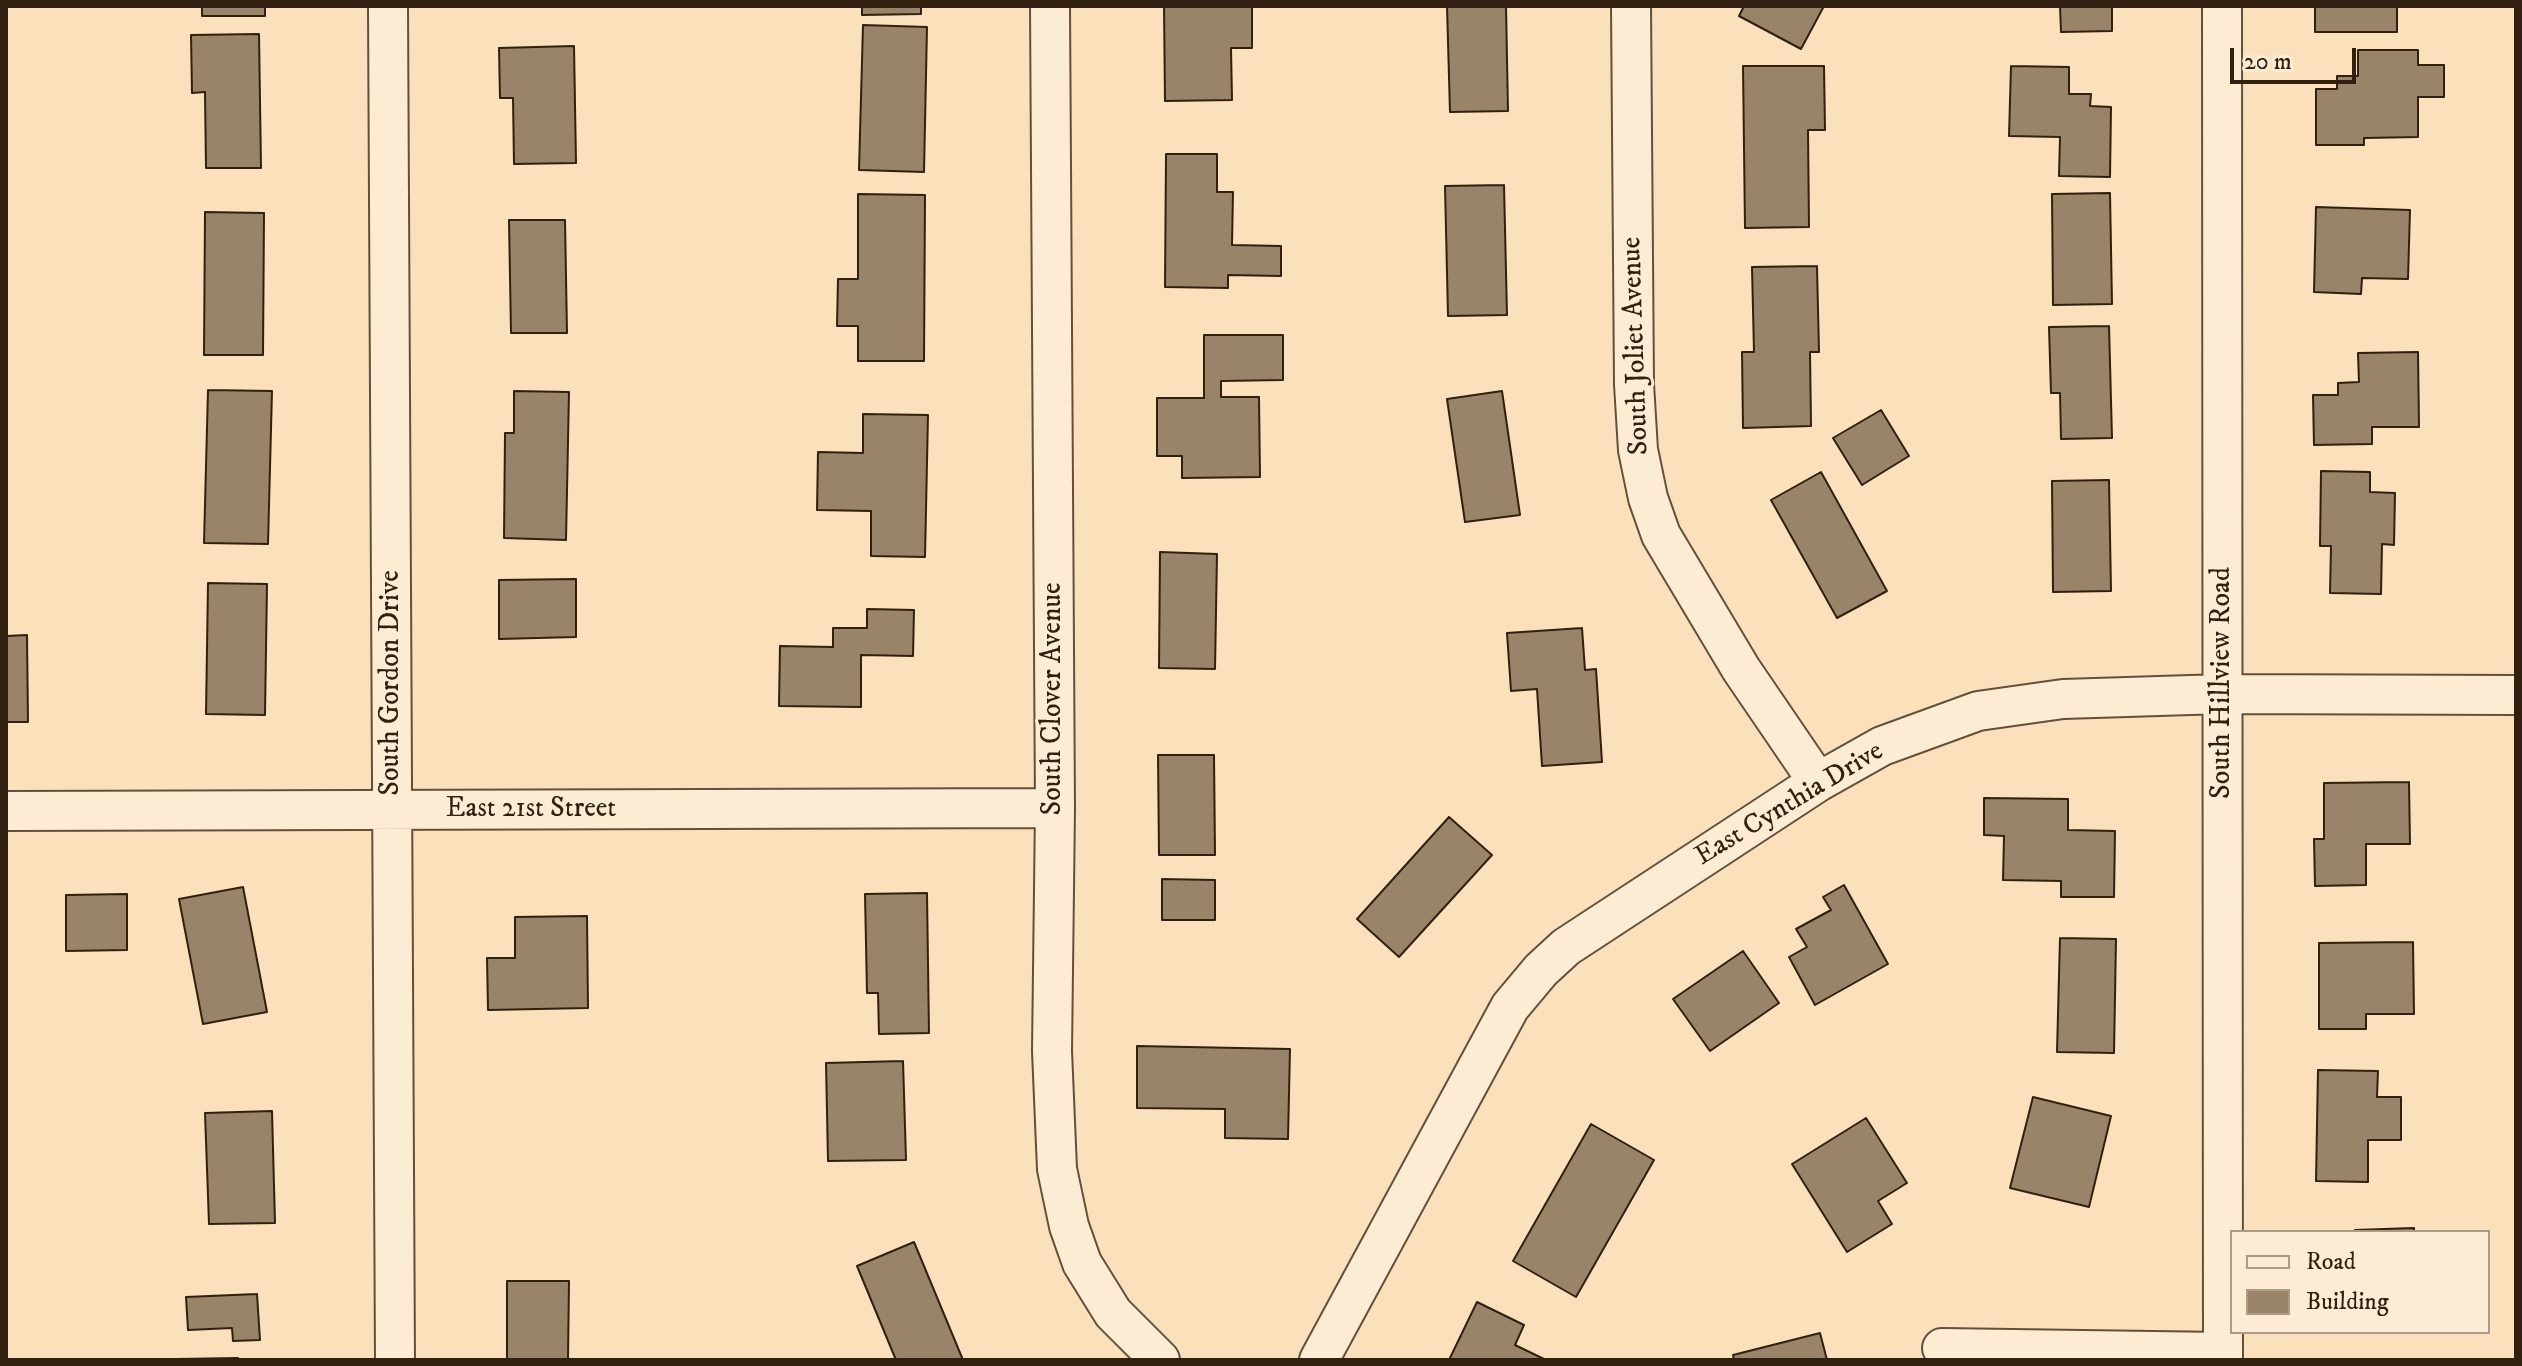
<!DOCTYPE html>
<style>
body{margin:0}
#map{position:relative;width:2522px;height:1366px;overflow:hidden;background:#fae1bb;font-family:"IM FELL DW Pica",serif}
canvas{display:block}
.frame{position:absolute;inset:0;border:8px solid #311f10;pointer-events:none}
.legend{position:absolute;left:2230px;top:1230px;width:260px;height:104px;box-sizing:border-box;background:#fcecd3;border:2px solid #ab9a85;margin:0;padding:10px 14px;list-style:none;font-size:24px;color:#311f10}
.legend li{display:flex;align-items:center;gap:16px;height:40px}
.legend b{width:40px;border:2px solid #ab9a85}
.scale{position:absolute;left:2230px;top:48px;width:126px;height:36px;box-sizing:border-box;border:4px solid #311f10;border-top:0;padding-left:10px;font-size:24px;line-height:28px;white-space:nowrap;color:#311f10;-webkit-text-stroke:6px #fcecd3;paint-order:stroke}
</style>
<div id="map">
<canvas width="2522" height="1366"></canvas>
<div class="frame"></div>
<ul class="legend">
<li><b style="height:10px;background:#fcecd3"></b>Road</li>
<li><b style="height:22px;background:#9a8469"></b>Building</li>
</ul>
<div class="scale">20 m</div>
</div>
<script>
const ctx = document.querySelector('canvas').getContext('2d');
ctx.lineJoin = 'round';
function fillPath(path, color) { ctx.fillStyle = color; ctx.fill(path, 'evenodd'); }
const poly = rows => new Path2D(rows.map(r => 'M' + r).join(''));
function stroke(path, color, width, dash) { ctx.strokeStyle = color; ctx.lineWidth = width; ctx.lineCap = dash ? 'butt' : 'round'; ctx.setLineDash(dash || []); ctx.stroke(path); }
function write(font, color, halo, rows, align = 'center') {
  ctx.font = font + ' "IM FELL DW Pica",serif'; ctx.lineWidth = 6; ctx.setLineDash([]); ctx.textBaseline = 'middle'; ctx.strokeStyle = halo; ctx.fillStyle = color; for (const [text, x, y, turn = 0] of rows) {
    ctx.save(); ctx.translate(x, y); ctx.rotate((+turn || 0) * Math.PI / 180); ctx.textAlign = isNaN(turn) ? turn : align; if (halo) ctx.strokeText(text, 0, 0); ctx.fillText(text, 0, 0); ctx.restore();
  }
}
const building = poly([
 [202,6,265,6,265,16,202,16,202,6],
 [862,6,921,6,921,14,862,15,862,6],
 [1164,6,1252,6,1252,48,1231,48,1232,100,1165,101,1164,6],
 [1447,6,1506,6,1508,111,1450,112,1447,6],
 [1744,6,1824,6,1801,49,1739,16,1744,6],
 [2060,6,2112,6,2112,31,2061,32,2060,6],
 [2315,6,2397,6,2397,32,2315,32,2315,6],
 [863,25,927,27,924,172,859,170,863,25],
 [259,34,261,168,206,168,205,92,192,93,191,35,259,34],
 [574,46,576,163,514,164,513,98,500,98,499,48,574,46],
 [2358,50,2418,50,2418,65,2444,65,2444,97,2418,97,2418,137,2364,138,2364,145,2316,145,2316,89,2337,89,2337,76,2358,76,2358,50],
 [1743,66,1824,66,1825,130,1808,130,1809,227,1745,228,1743,66],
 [2011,66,2069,67,2069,94,2091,94,2090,106,2111,107,2110,177,2059,176,2060,137,2009,136,2011,66],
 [1166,154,1217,154,1217,192,1233,192,1232,245,1281,246,1281,276,1228,275,1228,288,1165,287,1166,154],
 [1504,185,1507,315,1448,316,1445,186,1504,185],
 [2110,193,2112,304,2053,305,2052,194,2110,193],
 [858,194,925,195,924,361,858,361,858,326,837,326,838,279,858,279,858,194],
 [2316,207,2410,210,2408,279,2362,278,2361,294,2314,292,2316,207],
 [205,212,264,213,263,355,204,355,205,212],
 [509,220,565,220,567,333,511,333,509,220],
 [1817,266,1819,352,1810,352,1811,426,1743,428,1742,352,1754,352,1752,267,1817,266],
 [2109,326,2112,438,2061,439,2060,393,2051,393,2049,327,2109,326],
 [1204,335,1283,335,1283,380,1221,381,1221,397,1259,397,1260,477,1182,478,1182,456,1157,456,1157,398,1204,398,1204,335],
 [2418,352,2419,427,2372,427,2372,444,2314,445,2313,395,2338,395,2338,383,2359,382,2358,353,2418,352],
 [208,390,272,391,268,544,204,543,208,390],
 [514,391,569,392,566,540,504,538,505,433,514,433,514,391],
 [1502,391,1520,515,1465,522,1447,399,1502,391],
 [1881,410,1909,456,1862,485,1833,438,1881,410],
 [863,414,928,415,925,557,871,556,871,511,817,510,818,452,863,453,863,414],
 [2321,471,2370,472,2370,492,2395,493,2394,545,2382,544,2381,594,2330,593,2331,546,2320,546,2321,471],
 [1821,472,1887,591,1837,618,1771,500,1821,472],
 [2109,480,2111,591,2053,592,2052,481,2109,480],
 [1160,552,1217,554,1215,669,1159,668,1160,552],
 [576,579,576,637,499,639,499,580,576,579],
 [208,583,267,584,265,715,206,714,208,583],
 [867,609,914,610,913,656,861,655,861,707,779,706,780,646,833,647,833,628,867,628,867,609],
 [1582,628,1585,670,1596,669,1602,762,1542,766,1537,689,1511,691,1507,633,1582,628],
 [27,635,28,722,6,722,6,636,27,635],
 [1158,755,1214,755,1215,855,1159,855,1158,755],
 [2409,782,2410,844,2366,844,2366,885,2315,886,2314,839,2324,839,2324,783,2409,782],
 [1984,798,2068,799,2068,830,2115,831,2114,897,2061,897,2061,881,2003,880,2004,836,1984,835,1984,798],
 [1449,817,1492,855,1399,957,1357,919,1449,817],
 [1162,879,1215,880,1215,920,1162,920,1162,879],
 [1844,885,1888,964,1815,1005,1789,957,1807,947,1796,929,1831,910,1823,897,1844,885],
 [243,887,267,1012,203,1024,179,899,243,887],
 [927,893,929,1033,879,1034,878,993,867,993,865,894,927,893],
 [127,894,127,950,66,951,66,895,127,894],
 [587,916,588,1008,488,1010,487,958,515,958,515,917,587,916],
 [2060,938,2116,939,2114,1053,2057,1052,2060,938],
 [2413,942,2414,1014,2366,1014,2366,1029,2319,1029,2319,943,2413,942],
 [1743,951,1779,1003,1710,1051,1673,999,1743,951],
 [1137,1046,1290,1049,1288,1139,1225,1138,1225,1109,1137,1108,1137,1046],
 [903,1061,906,1160,828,1161,826,1063,903,1061],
 [2318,1070,2378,1071,2377,1097,2401,1097,2401,1140,2368,1140,2368,1182,2316,1181,2318,1070],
 [2033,1097,2111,1116,2089,1207,2010,1188,2033,1097],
 [272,1111,275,1223,209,1224,205,1113,272,1111],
 [1866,1118,1907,1183,1878,1201,1892,1224,1847,1252,1792,1164,1866,1118],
 [1591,1124,1654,1160,1576,1297,1513,1261,1591,1124],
 [2414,1228,2414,1232,2355,1232,2355,1230,2414,1228],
 [914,1242,963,1360,896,1360,857,1266,914,1242],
 [507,1281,569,1281,568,1360,507,1360,507,1281],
 [257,1294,260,1340,233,1341,232,1328,188,1330,186,1297,257,1294],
 [1477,1302,1524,1325,1515,1345,1546,1360,1449,1360,1477,1302],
 [1820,1333,1827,1360,1734,1360,1733,1355,1820,1333],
 [238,1358,238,1360,177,1359,238,1358]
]);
const street = poly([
 [388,6,395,1360],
 [1050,6,1055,808,1052,1051,1057,1169,1069,1226,1082,1263,1113,1313,1160,1360],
 [1631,6,1634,384,1638,450,1648,498,1661,535,1741,669,1818,782],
 [2222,6,2223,1360],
 [6,811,1055,808],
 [1942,1348,2223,1352],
 [1319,1360,1510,1007,1541,970,1566,947,1818,782,1882,746,1978,711,2063,699,2223,694,2516,695]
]);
const streetNames = [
 ["South Joliet Avenue",1637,346,-92],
 ["South Gordon Drive",392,683,-90],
 ["South Hillview Road",2223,683,-90],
 ["South Clover Avenue",1054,699,-90],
 ["East Cynthia Drive",1790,805,-31],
 ["East 21st Street",531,810]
];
fillPath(building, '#9a8469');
stroke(building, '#311f10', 2);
stroke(street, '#63503b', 42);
stroke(street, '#fcecd3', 38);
write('28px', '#311f10', '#fcecd3', streetNames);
</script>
